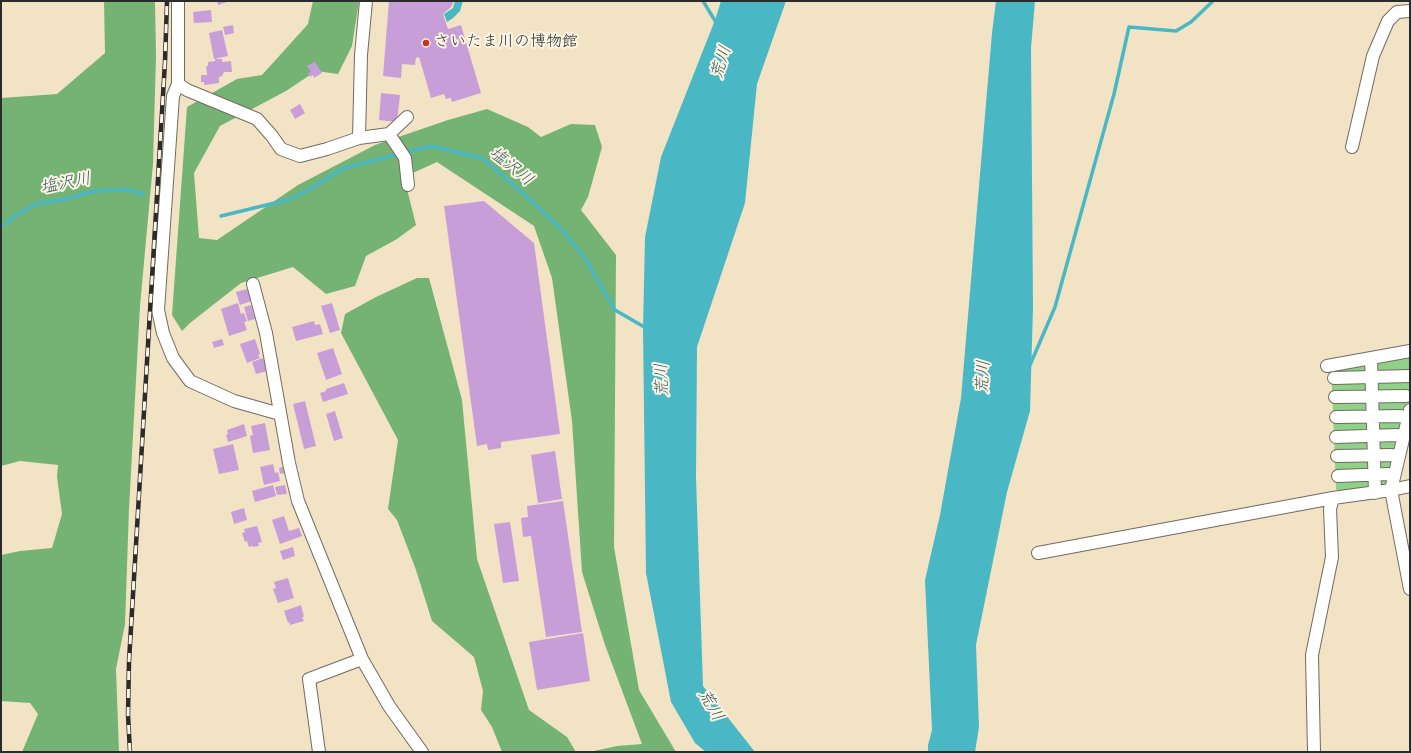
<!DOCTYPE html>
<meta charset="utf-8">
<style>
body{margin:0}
#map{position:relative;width:1411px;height:753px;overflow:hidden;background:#f3e3c5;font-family:"Indie Flower",sans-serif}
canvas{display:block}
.frame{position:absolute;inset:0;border:2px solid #2b2b2b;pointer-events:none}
</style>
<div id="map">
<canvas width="1411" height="753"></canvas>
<div class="frame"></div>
</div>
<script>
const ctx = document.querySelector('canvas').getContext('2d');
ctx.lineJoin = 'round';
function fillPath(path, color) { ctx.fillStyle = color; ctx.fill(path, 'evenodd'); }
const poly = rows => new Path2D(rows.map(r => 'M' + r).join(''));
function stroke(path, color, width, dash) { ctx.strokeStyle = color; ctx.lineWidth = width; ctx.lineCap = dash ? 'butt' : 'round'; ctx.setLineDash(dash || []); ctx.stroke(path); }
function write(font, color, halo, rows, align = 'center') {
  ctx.font = font + ' "Indie Flower","Klee One",sans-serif'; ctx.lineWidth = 4; ctx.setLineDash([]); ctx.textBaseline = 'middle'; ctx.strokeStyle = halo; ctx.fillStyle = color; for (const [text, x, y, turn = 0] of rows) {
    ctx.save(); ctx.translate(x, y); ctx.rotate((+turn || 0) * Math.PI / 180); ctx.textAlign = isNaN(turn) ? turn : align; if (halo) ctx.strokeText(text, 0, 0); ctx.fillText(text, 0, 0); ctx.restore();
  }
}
const green = poly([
 [1410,348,1410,388,1388,480,1385,486,1338,492,1336,489,1331,364]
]);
const forest = poly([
 [104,1,155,1,156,56,153,164,140,306,129,509,125,624,116,669,119,752,22,752,38,714,30,703,1,701,1,555,20,551,52,548,62,514,57,477,58,465,20,461,1,466,1,98,57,94,105,53],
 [313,1,359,1,352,46,338,74,316,71,286,91,220,126,194,173,199,238,217,240,298,185,375,145,448,120,487,109,528,127,541,137,571,124,595,125,602,147,588,197,581,210,616,255,614,547,639,690,676,752,589,752,617,746,642,744,605,645,582,572,572,421,552,278,534,226,437,162,404,177,416,225,397,239,366,256,355,286,326,294,293,267,241,283,190,323,182,331,172,315,187,107,237,79,262,75,308,24],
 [417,278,429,278,462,400,477,559,529,710,567,737,576,752,502,752,492,727,481,710,483,691,474,657,432,621,416,570,397,520,388,509,398,440,341,333,345,314,376,297]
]);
const water = poly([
 [455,1,463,1,460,11,453,18,447,22,444,14,453,8],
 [721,1,786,1,757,84,745,203,697,347,696,477,703,686,755,752,706,752,695,743,671,702,646,573,643,327,645,237,661,157,715,20],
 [996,1,1035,1,1031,48,1033,308,1030,411,1007,492,976,645,979,727,975,752,928,752,928,745,932,730,925,580,940,515,961,398,992,33]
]);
const stream = poly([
 [703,1,717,24],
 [221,216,287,200,303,193,344,168,430,146,482,158,525,195,562,230,584,257,615,310,646,328],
 [1,227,16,215,36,204,62,200,94,191,129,190,143,194],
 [1030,365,1055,307,1114,94,1129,27,1176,31,1191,22,1213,1]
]);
const building = poly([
 [217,1,230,1,218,5],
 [389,1,454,1,451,7,443,14,448,29,461,25,481,93,452,102,451,98,446,99,444,94,431,98,419,57,416,58,415,65,402,64,401,78,383,76],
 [211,10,212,22,194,23,193,12],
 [233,25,234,33,225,35,223,27],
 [222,30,228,56,214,59,209,33],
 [215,59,222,59,222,62,231,61,232,72,224,72,222,76,219,77,219,83,204,85,204,82,201,82,201,75,207,75,206,66,208,66,208,62,215,61],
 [315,62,322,73,314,78,313,75,310,77,308,73,311,72,307,66],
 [381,93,400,95,397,122,379,120],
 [300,104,305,113,295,119,290,110],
 [484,201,534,243,560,434,501,442,501,448,488,450,487,444,477,446,444,206],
 [247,289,251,301,240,305,236,292],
 [238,303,241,314,244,313,247,321,244,322,247,330,229,336,221,309],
 [332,303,340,330,330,333,321,306],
 [251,305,255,319,248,321,244,307],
 [314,321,315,325,320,324,323,334,296,341,292,327],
 [222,339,224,345,214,348,212,342],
 [255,339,260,354,258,355,260,358,247,363,240,344],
 [333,348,342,374,326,380,317,353],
 [263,358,267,371,256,374,252,362],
 [344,383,348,394,323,402,320,393,326,391,326,389],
 [305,401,316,446,304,449,293,404],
 [335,411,343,438,334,441,326,414],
 [265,423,270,450,253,453,250,436,253,435,251,426],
 [244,424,247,436,228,442,226,435,228,434,227,430],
 [233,444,239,470,219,474,213,449],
 [555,451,562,499,538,503,531,455],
 [273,464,275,473,278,472,280,481,264,485,260,467],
 [283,467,285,473,280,474,279,468],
 [273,485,276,496,255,502,252,491],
 [285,485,287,494,277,495,275,487],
 [563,501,582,632,546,637,531,536,523,537,521,518,528,517,527,506],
 [244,508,247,520,234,524,231,512],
 [284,516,289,531,299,528,302,536,280,544,272,520],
 [510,522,519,581,503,583,494,524],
 [257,526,262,542,258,543,259,546,253,547,253,546,249,547,247,541,245,542,242,533,245,532,244,529],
 [293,547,295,556,283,560,280,551],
 [288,578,294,598,278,603,273,589,276,588,274,582],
 [301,605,304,617,302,617,304,621,290,625,289,622,288,623,284,611],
 [583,633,590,681,537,690,529,642]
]);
const minor = poly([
 [178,1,178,84,173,96,158,310,163,333,173,358,190,381,234,401,280,414],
 [178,84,187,90,257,119,272,136,281,149,300,156,327,149,359,138,361,55,366,1],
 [389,134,405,158,408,185],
 [359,138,389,134,407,117],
 [1352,147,1373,56,1388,21,1397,12,1410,11],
 [253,284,266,333,289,463,298,501,362,659,389,706,422,752],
 [1371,358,1375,493],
 [1327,366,1410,351],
 [1334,378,1410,376],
 [1335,397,1406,396],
 [1410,410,1391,490,1410,589],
 [1336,417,1401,416],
 [1336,437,1397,435],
 [1337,456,1392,455],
 [1338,476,1388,474],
 [1038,553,1333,498,1391,490,1410,486],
 [319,752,309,679,362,659],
 [1314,752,1312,655,1332,557,1330,509,1333,498]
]);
const rail = poly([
 [130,752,128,715,129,661,165,62,167,1]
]);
const markers = [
 [426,43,4,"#c8321e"]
];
const poiNames = [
 ["さいたま川の博物館",434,43]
];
const waterNames = [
 ["荒川",723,63,-73],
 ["塩沢川",510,168,39],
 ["塩沢川",66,185,-11],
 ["荒川",985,377,-87],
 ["荒川",664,380,-92],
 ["荒川",709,706,60]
];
fillPath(green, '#90d188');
fillPath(forest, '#74b374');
fillPath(water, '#4ab8c4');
stroke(stream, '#4ab8c4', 3.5);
fillPath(building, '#c89ed9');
stroke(minor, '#716b61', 14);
stroke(minor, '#fff', 12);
stroke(rail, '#2b2b2b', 4.5);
stroke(rail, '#fcf5e5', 3, [9]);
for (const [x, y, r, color] of markers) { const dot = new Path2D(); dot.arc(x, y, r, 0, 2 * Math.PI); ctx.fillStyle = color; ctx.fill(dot); stroke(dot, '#fcf5e5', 1.5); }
write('16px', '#2b2b2b', '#fcf5e5', poiNames, 'left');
write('italic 17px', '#365c61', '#fcf5e5', waterNames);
</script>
